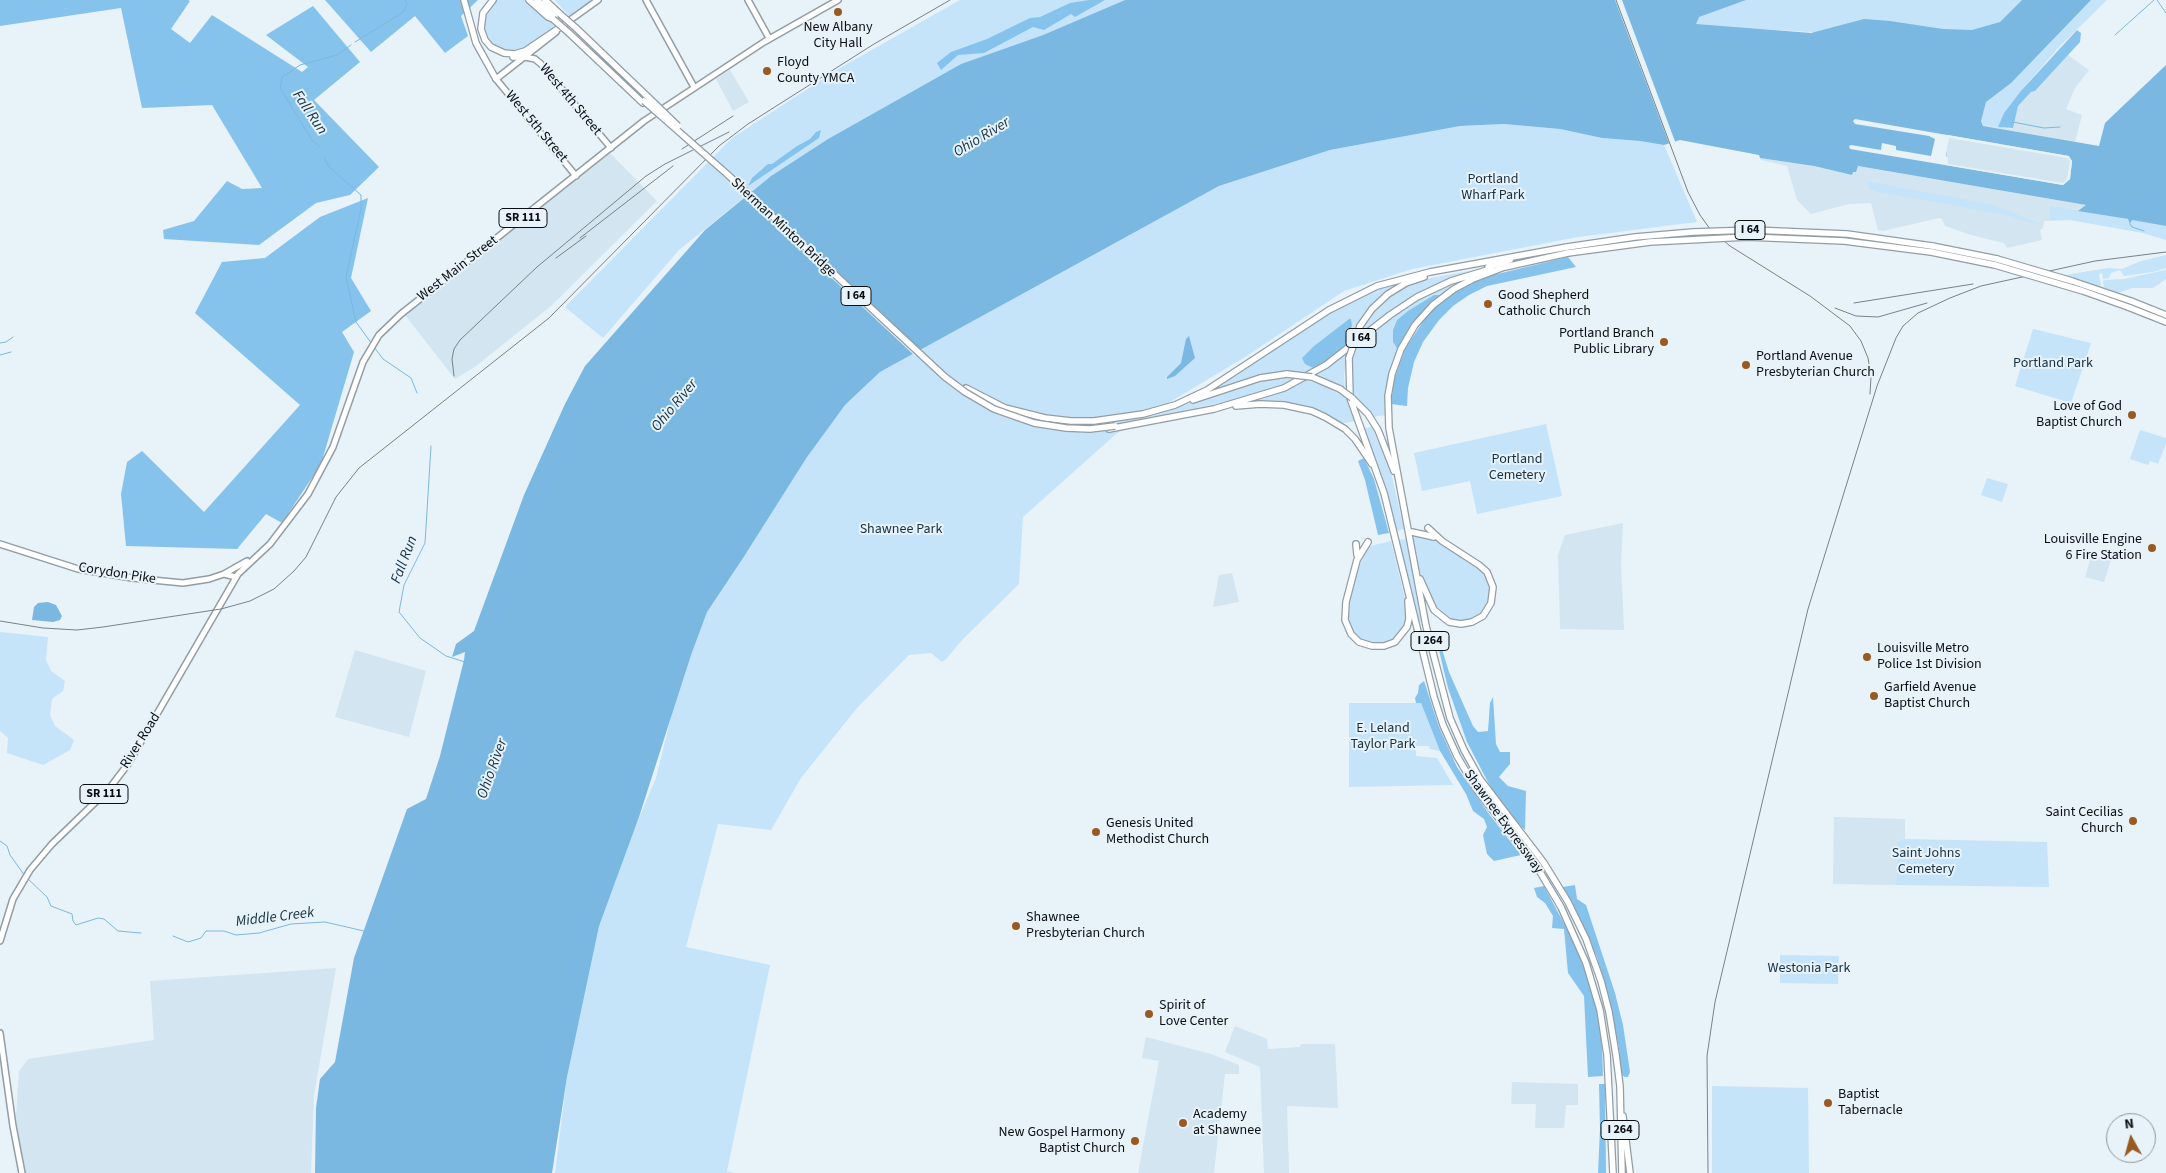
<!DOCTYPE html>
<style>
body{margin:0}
#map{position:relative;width:2166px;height:1173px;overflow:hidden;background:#e7f2f9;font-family:"Source Sans 3",sans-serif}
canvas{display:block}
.north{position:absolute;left:2106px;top:1113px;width:50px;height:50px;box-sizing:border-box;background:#e7f2f9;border:1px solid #8f979c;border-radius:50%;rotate:353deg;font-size:14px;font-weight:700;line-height:20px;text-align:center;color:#0b0f11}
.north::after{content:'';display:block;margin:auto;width:18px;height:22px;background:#985a20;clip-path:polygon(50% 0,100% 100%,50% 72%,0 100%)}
</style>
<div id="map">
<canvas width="2166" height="1173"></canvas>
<div class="north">N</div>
</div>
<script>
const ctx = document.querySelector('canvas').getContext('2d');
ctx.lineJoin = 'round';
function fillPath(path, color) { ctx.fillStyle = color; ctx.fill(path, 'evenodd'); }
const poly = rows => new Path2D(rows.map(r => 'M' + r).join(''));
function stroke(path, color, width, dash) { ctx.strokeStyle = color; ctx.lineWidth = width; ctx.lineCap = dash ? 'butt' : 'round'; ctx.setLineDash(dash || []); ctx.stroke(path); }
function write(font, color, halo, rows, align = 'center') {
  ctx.font = font + ' "Source Sans 3",sans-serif'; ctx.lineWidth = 4; ctx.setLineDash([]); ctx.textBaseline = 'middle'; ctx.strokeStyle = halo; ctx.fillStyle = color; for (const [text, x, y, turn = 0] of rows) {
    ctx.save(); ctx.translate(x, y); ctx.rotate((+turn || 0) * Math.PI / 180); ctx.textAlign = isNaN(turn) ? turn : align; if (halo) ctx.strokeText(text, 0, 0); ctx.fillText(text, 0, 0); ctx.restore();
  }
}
const built = poly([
 [2068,55,2089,70,2075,88,2066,109,2082,115,2075,142,1708,79,1980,120,1983,124,2012,129,2018,106,2031,92,2035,91],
 [730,70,749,102,733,111,716,79],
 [1947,135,2067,156,2071,158,2070,179,2063,185,1945,165,1943,158],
 [610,153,657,201,551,306,476,366,455,379,405,315],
 [1760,158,1814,166,1852,175,1851,165,2092,206,2079,210,2166,226,2166,240,2143,233,2070,220,2044,221,2043,228,2040,230,2042,240,2007,248,2004,243,1971,235,1945,226,1942,219,1939,218,1883,231,1878,230,1871,203,1849,204,1811,214,1797,200,1787,166,1761,160],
 [1623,523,1621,564,1624,630,1560,629,1558,555,1565,535],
 [2092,554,2111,560,2104,582,2085,577],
 [1232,573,1239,602,1213,607,1219,575],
 [355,650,426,671,409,737,335,717],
 [1834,817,1905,819,1905,839,1897,841,1896,885,1833,884],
 [336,968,314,1095,311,1173,24,1173,16,1117,19,1071,28,1059,154,1040,150,981],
 [1235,1026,1267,1039,1268,1049,1300,1047,1301,1044,1335,1044,1338,1108,1287,1106,1289,1173,1264,1173,1260,1067,1225,1052],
 [1146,1037,1211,1054,1239,1065,1239,1074,1225,1074,1214,1173,1138,1173,1159,1061,1142,1058],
 [1512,1082,1578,1084,1578,1105,1566,1105,1564,1128,1535,1128,1536,1104,1511,1104]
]);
const green = poly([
 [496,0,526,0,555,26,521,50,509,52,493,45,485,35,484,17],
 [555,0,593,0,569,16],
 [960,0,1125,0,1043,35,961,64,828,139,771,176,679,250,603,338,565,307,732,138,840,68],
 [1714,0,2022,0,2000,22,1951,40,1777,30,1689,28],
 [2091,0,2107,0,2060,46,2020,92,2004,113,1998,127,1983,124,1981,121,1979,90,2069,22],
 [1504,124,1560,129,1602,138,1640,141,1664,145,1697,222,1578,237,1412,269,1344,291,1245,357,1145,417,1260,381,1279,378,1298,378,1275,388,1236,400,1141,419,1116,434,1023,517,1019,584,963,639,947,658,942,662,931,653,909,655,857,708,801,778,771,830,718,824,686,947,770,965,727,1171,734,1173,555,1173,567,1077,601,908,656,778,686,657,716,586,762,513,845,405,880,372,1219,186,1330,150,1460,126],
 [1867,181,1993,205,2043,225,2016,219,2007,215,1877,192,1869,189],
 [2050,206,2166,226,2166,240,2143,233,2072,220,2051,220,2049,218],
 [2166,255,2166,268,2153,272,2124,276,2120,270,2111,273,2109,278,2103,279,2102,273,2099,274,2101,287,2065,275,2108,268,2122,269,2141,261],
 [2166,270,2166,279,2153,288,2132,288,2118,293,2104,288,2103,281,2105,280,2124,279],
 [1469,271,1424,291,1357,339,1361,328,1374,310,1393,293,1405,286,1425,279],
 [1473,276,1441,295,1434,295,1397,320,1393,330,1393,342,1398,350,1388,381,1386,415,1373,417,1351,394,1349,371,1354,347,1410,304,1425,296],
 [1402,282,1383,295,1366,312,1348,346,1352,325,1349,319,1314,346,1315,369,1306,374,1281,372,1261,375,1211,392,1341,305,1380,287],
 [2033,329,2091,343,2071,403,2015,386],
 [1347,352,1344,377,1345,389,1313,375],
 [1306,380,1327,387,1346,398,1355,421,1340,424,1320,413,1249,403,1288,388],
 [1546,424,1562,496,1477,514,1470,481,1422,491,1414,453],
 [1372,427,1392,477,1404,529,1396,531,1382,478,1365,434,1364,428],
 [2140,430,2166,438,2166,444,2158,464,2150,461,2148,465,2130,459],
 [1987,478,2008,484,2002,502,1981,495],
 [1420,536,1433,537,1439,541,1476,565,1486,575,1491,588,1488,604,1480,616,1474,619,1456,622,1439,614,1421,578,1413,537],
 [1406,539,1413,574,1421,622,1419,622,1398,540],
 [1391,541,1406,603,1406,621,1403,629,1392,640,1380,645,1362,642,1348,627,1346,607,1366,547],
 [0,632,48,637,46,660,51,671,65,681,63,691,52,699,50,715,55,726,74,740,70,750,43,765,7,753,8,738,0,731],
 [1349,703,1421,703,1440,751,1430,749,1429,746,1416,746,1416,756,1437,758,1453,785,1349,787],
 [1905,839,2047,842,2049,887,1896,885,1897,841],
 [1780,955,1839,956,1838,984,1780,983],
 [1712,1086,1808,1088,1809,1173,1712,1173]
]);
const forest = poly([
 [0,0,188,0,190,1,171,29,190,43,212,15,302,72,308,67,266,35,313,6,360,62,314,100,379,167,350,195,316,203,259,245,164,239,163,230,194,221,227,181,242,189,262,188,212,105,142,108,121,8,0,26],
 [325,0,478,0,461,16,468,36,445,53,415,16,371,52],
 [1089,0,1105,0,1075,17,1071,14,1044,30,1033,27,984,53,958,55,941,70,937,63,951,52,987,39,1030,18,1040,17,1070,3],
 [2077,30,2081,33,2080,42,2035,91,2031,92,2018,106,2013,128,1998,127,2004,113,2020,92],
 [821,130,819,138,748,186,752,178,768,164,772,164,797,146,810,139,816,132],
 [368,198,351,278,371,311,342,332,354,352,321,464,282,523,266,514,237,549,126,546,121,494,127,462,142,451,204,512,300,405,195,313,222,262,265,258,320,217],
 [1568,257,1576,267,1487,286,1469,295,1453,306,1439,320,1423,342,1414,362,1408,388,1407,406,1391,404,1394,380,1405,349,1424,320,1440,301,1463,285,1489,276],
 [1434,295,1441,295,1417,319,1398,350,1393,342,1393,330,1397,320,1408,311],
 [1349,319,1351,319,1352,325,1348,346,1315,369,1305,364,1302,358,1314,346],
 [1364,458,1374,479,1389,533,1378,535,1365,480,1358,461],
 [1438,646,1441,646,1449,672,1473,726,1478,732,1488,731,1490,703,1493,697,1496,744,1500,752,1510,752,1510,764,1499,777,1508,786,1526,791,1525,830,1516,822,1491,788,1467,742,1448,688],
 [1424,681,1439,727,1457,767,1489,814,1521,855,1494,861,1487,854,1483,835,1487,827,1484,819,1473,811,1466,794,1440,751,1421,703,1416,703,1415,698,1418,693,1419,685],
 [1575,885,1577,899,1586,905,1615,993,1623,1025,1630,1072,1628,1077,1625,1077,1621,1075,1619,1048,1608,995,1597,957,1563,887],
 [1544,886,1576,946,1595,1000,1602,1043,1603,1076,1588,1077,1584,996,1568,973,1564,929,1552,928,1553,916,1545,903,1537,897,1534,888],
 [1599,1084,1605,1084,1606,1173,1598,1173,1600,1129]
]);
const water = poly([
 [1125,0,1746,0,1699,17,1696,24,1811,33,1864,19,1890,21,1943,29,1972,30,2000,22,2022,0,2091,0,2011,83,1986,102,1981,121,1983,126,2099,146,2105,123,2166,65,2166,226,2132,220,2130,224,2128,219,2078,211,2086,205,1858,166,1856,172,1853,172,1852,175,1814,166,1760,158,1759,155,1680,140,1664,145,1640,141,1602,138,1560,129,1504,124,1460,126,1330,150,1219,186,880,372,845,405,807,457,743,558,707,612,691,655,639,817,599,926,567,1077,552,1173,315,1173,316,1108,320,1079,335,1062,354,958,407,809,426,799,440,756,464,660,465,652,452,657,456,644,474,631,524,495,565,404,585,366,705,230,771,176,828,139,961,64,1043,35],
 [1948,135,2069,156,2072,161,2070,179,2063,185,1946,165],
 [1189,336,1195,358,1175,376,1167,379,1167,377,1181,363,1186,339],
 [48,602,56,605,62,616,60,620,53,622,32,620,34,607,38,603]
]);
const pier = poly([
 [1615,0,1622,0,1676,144,1670,146],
 [1855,119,2068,156,2072,161,2070,179,2063,185,1850,149,1849,146,1851,145,1881,150,1882,143,1896,146,1896,150,1931,156,1935,139,1929,136,1855,124,1853,121],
 [1949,138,2067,158,2070,161,2067,179,2063,183,1948,164,1948,158,1946,156],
 [748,190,921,352,915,356,742,194]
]);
const stream = poly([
 [2157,0,2166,13],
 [2115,35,2154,0],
 [355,42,402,13,407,5,405,0],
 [2013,122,2044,128,2060,127],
 [320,147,312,140,280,88,282,77,300,65,337,55,351,45],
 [324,157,329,167,361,195,361,209,346,277,356,322,372,344],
 [2130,224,2132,227,2144,231],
 [0,343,6,342,13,337],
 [374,347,383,359,411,378,417,393],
 [0,355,11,352],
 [431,446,425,543,404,585,399,612,420,638,446,656,465,662],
 [0,841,7,846,10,855,25,876],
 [28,879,47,897,51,906,72,914,73,921,76,925,98,918,104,919,118,931,141,933],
 [173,936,188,942,201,938,206,931,224,931,236,935,259,933,291,924,325,922,364,931]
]);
const major = poly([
 [646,0,694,87],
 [748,0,769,38],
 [566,23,598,0],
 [556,32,496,79,576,176],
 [525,57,535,59,541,64,611,148],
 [0,544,78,569,132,578,183,583,209,579,224,574,236,577],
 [224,574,247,561],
 [0,941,13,899,30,870,52,844,109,789,128,764,238,574,270,544,308,494,333,447,363,362,379,335,401,314,644,121,764,42,838,0],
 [0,1033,13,1126,22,1173]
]);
const highway = poly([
 [464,0,476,43,496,79],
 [493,0,483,13,481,29,485,40,491,47,504,53,515,54,525,51,565,24],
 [529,0,548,17,553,19],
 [537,0,555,17],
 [545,0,560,14],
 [576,28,649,98],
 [569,33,643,103],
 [513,57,525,57],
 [1932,246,1997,259],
 [1931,252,1995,265],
 [1507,266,1473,279,1454,289,1433,305,1415,325,1401,349,1392,374,1388,396,1389,428,1426,626,1450,718,1464,750,1480,779,1544,863,1568,902,1586,939,1601,981,1609,1012,1616,1055,1620,1086,1622,1173],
 [1488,267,1510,260],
 [1505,267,1568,253],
 [2131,301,2166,315],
 [2128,307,2166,322],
 [1360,326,1372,309,1388,294,1406,283,1424,277],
 [1349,358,1350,398,1384,493,1434,697,1443,725,1457,756,1477,790,1540,872,1561,907,1586,963,1600,1010,1607,1055,1613,1173],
 [1312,377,1340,389],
 [966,388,1005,408,1045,418,1071,421,1094,421,1143,414,1175,405,1207,390,1329,310,1377,286,1430,272,1567,247],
 [1352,398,1368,414,1378,430,1394,471],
 [1193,400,1260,378,1287,374],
 [1236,406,1260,404,1284,405,1312,411,1325,417,1345,429,1355,439,1372,464],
 [1109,429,1214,409,1284,388,1326,365,1390,315,1417,297,1451,281,1491,269],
 [1412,532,1434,537],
 [1368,542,1357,560,1346,602,1345,620,1351,634,1359,642,1372,646,1384,646,1395,642,1407,627,1409,619,1408,601],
 [1356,544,1357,555],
 [1420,579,1434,610,1449,622,1461,624,1472,622,1483,616,1491,603,1493,587,1487,572,1479,565,1442,541,1428,528],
 [1623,1116,1630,1173]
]);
const rail = poly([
 [1616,0,1688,192,1700,215,1710,229,1730,246,1810,296,1850,326,1861,341,1868,358,1871,376,1870,394],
 [682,149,733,116],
 [580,238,673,166],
 [556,258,586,236],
 [1854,303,1973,284],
 [1835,308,1856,316,1878,317,1927,303],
 [454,376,452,359,454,349,460,340,537,267,646,176,665,164,729,132],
 [0,621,43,628,77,630,103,627,221,609,250,601,274,589,294,571,306,557,336,497,359,468,549,318,719,146,748,124,874,44,950,0],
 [1708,1173,1707,1056,1715,1002,1808,609,1877,386,1896,338,1903,326,1918,313,1950,298,1981,286,2095,261,2166,252]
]);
const highwayBridge = poly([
 [560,14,576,28],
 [553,19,569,33],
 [649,98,678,126],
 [644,101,727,174,945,377,965,392,994,409,1034,423,1066,428,1090,429,1115,426],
 [1567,247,1635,237,1693,232,1753,230,1847,234,1932,246],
 [1568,253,1650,242,1747,237,1844,241,1931,252],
 [1997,259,2072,281,2131,301],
 [1995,265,2083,291,2128,307],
 [1349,358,1360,326],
 [1287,374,1312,377],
 [1340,389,1352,398]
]);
const markers = [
 [838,12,5,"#985a20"],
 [767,71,5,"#985a20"],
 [1488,304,5,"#985a20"],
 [1664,342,5,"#985a20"],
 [1746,365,5,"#985a20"],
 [2132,415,5,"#985a20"],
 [2152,548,5,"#985a20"],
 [1867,657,5,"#985a20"],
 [1874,696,5,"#985a20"],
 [2133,821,5,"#985a20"],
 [1096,832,5,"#985a20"],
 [1016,926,5,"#985a20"],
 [1149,1014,5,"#985a20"],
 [1828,1103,5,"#985a20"],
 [1183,1123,5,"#985a20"],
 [1135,1141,5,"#985a20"]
];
const shields = [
 [523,218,48],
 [1750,230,30],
 [856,296,30],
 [1361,338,30],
 [1430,641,38],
 [104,794,48],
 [1620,1130,38]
];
const shieldNames = [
 ["SR 111",523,218],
 ["I 64",1750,230],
 ["I 64",856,296],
 ["I 64",1361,338],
 ["I 264",1430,641],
 ["SR 111",104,794],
 ["I 264",1620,1130]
];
const poiNames = [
 ["New Albany",838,28,"center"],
 ["City Hall",838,44,"center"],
 ["Floyd",777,63],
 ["County YMCA",777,79],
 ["Good Shepherd",1498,296],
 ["Catholic Church",1498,312],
 ["Portland Branch",1654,334,"right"],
 ["Public Library",1654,350,"right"],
 ["Portland Avenue",1756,357],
 ["Presbyterian Church",1756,373],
 ["Love of God",2122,407,"right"],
 ["Baptist Church",2122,423,"right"],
 ["Louisville Engine",2142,540,"right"],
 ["6 Fire Station",2142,556,"right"],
 ["Louisville Metro",1877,649],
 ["Police 1st Division",1877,665],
 ["Garfield Avenue",1884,688],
 ["Baptist Church",1884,704],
 ["Saint Cecilias",2123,813,"right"],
 ["Church",2123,829,"right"],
 ["Genesis United",1106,824],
 ["Methodist Church",1106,840],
 ["Shawnee",1026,918],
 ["Presbyterian Church",1026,934],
 ["Spirit of",1159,1006],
 ["Love Center",1159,1022],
 ["Baptist",1838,1095],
 ["Tabernacle",1838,1111],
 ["Academy",1193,1115],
 ["at Shawnee",1193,1131],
 ["New Gospel Harmony",1125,1133,"right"],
 ["Baptist Church",1125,1149,"right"]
];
const streetNames = [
 ["West 4th Street",570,100,50],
 ["West 5th Street",536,127,50],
 ["Sherman Minton Bridge",783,228,43],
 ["West Main Street",458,269,-38],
 ["Corydon Pike",117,574,9],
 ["River Road",141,741,-58],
 ["Shawnee Expressway",1503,822,54]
];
const parkNames = [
 ["Portland",1493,180],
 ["Wharf Park",1493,196],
 ["Portland Park",2053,364],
 ["Portland",1517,460],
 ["Cemetery",1517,476],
 ["Shawnee Park",901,530],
 ["E. Leland",1383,729],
 ["Taylor Park",1383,745],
 ["Saint Johns",1926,854],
 ["Cemetery",1926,870],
 ["Westonia Park",1809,969]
];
const waterNames = [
 ["Fall Run",309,113,56],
 ["Ohio River",982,138,-31],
 ["Ohio River",675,406,-50],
 ["Fall Run",405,560,-69],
 ["Ohio River",493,769,-70],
 ["Middle Creek",275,918,-7]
];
fillPath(built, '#d3e5f0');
fillPath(green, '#c5e4fa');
fillPath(forest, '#85c3ed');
fillPath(water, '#7ab8e1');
fillPath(pier, '#e7f2f9');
stroke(stream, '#7ab8e1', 1);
stroke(major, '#939da4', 8);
stroke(highway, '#939da4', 8);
stroke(major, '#fff', 5);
stroke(highway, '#fff', 5.5);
stroke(rail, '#7a8186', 1);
stroke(highwayBridge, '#939da4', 8, []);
stroke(highwayBridge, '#fff', 5.5);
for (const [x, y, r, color] of markers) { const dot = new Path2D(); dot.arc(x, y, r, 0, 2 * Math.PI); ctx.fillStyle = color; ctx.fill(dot); stroke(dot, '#e7f2f9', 2); }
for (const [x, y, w] of shields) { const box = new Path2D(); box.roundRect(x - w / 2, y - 9.5, w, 19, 4); ctx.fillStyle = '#e7f2f9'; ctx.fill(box); stroke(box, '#0b0f11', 1); }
write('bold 12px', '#0b0f11', null, shieldNames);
write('14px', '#0b0f11', '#e7f2f9', poiNames, 'left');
write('14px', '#0b0f11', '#e7f2f9', streetNames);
write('14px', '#143042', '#e7f2f9', parkNames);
write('italic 15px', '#153143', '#e7f2f9', waterNames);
</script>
